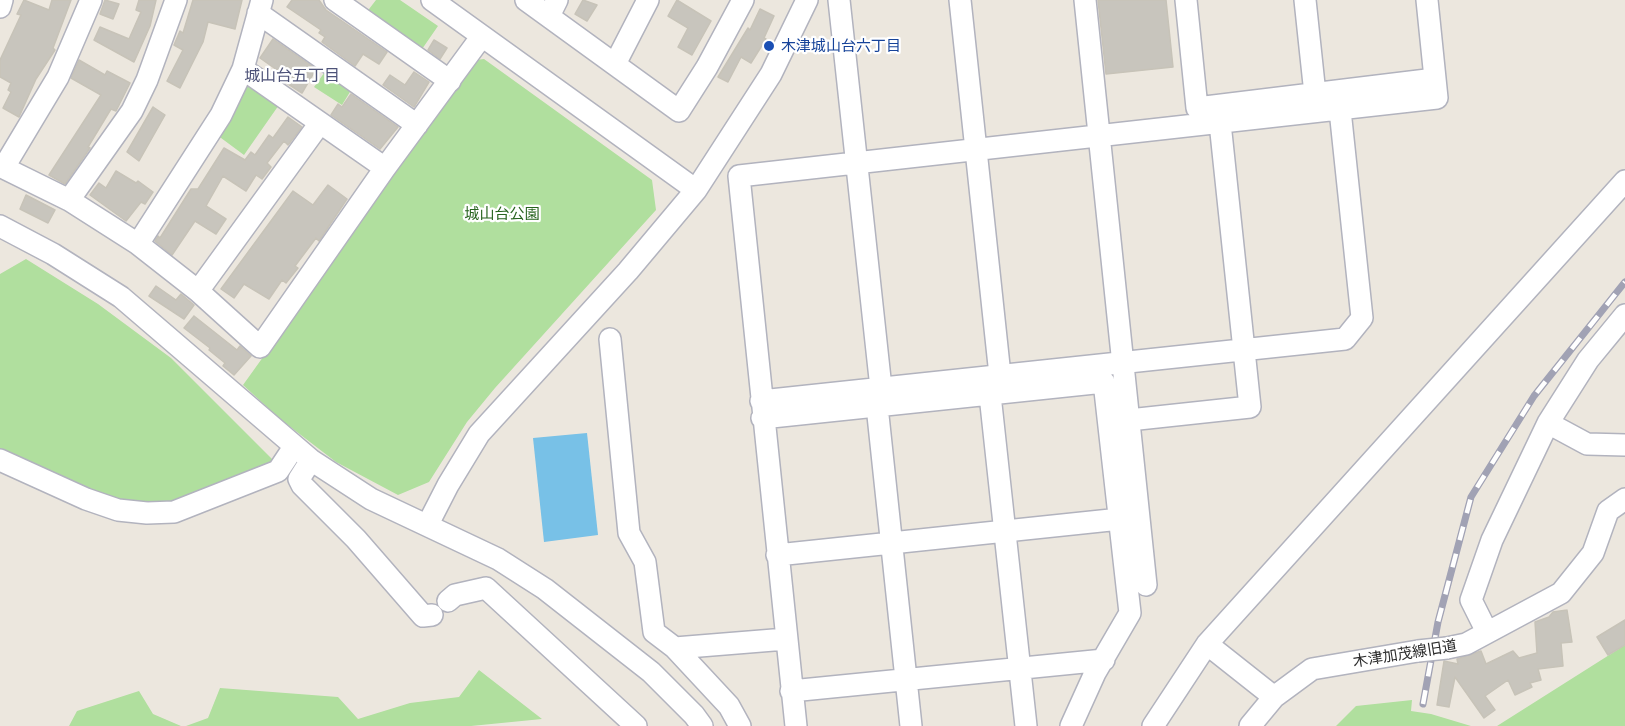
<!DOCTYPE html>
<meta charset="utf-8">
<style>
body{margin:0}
canvas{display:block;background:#ece7de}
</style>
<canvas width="1625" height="726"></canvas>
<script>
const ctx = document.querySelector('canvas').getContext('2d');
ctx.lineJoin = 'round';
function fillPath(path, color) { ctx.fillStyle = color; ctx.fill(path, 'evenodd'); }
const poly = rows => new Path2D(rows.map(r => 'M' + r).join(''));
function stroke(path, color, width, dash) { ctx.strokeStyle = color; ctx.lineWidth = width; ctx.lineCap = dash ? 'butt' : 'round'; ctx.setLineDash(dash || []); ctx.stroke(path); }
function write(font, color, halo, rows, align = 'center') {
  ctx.font = font + ' Inter,"Noto Sans JP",sans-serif'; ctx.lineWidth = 4.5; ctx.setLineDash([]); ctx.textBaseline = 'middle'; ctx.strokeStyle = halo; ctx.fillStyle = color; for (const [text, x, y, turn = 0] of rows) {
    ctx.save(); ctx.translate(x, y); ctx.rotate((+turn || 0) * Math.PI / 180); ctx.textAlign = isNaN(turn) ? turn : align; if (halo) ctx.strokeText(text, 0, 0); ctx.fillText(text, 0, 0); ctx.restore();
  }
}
const green = poly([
 [376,0,400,0,438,26,420,52,366,13],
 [484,59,652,180,656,210,495,388,467,422,429,482,398,495,336,462,280,419,243,385,476,60],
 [327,69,353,87,342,105,314,87],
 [251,81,281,102,244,155,217,135,243,83],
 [26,259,98,304,171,358,277,464,172,509,133,509,0,456,0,274],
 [1625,645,1625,726,1497,726],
 [479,670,542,719,471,726,186,726,208,718,220,688,338,697,358,719,410,703,459,697],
 [139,691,153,714,181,726,69,726,77,711],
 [1412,700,1411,711,1431,714,1471,726,1336,726,1356,706]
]);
const water = poly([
 [587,433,598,535,544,542,533,438]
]);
const building = poly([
 [24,0,49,10,52,0,71,0,53,48,55,50,36,79,19,117,3,108,11,92,8,90,11,83,0,77,0,60,21,15,17,14,24,0],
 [105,0,119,4,113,19,100,14,105,0],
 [139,0,156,0,150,26,134,62,94,40,100,27,129,39,141,12,136,10,139,0],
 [193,0,242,0,235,29,208,22,203,42,180,88,167,81,183,50,174,45,180,31,183,33,193,0],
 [292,0,319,0,326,10,387,52,379,64,363,54,355,66,322,42,325,37,319,33,321,30,287,7,292,0],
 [583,0,597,5,587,21,575,14,583,0],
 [677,0,711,21,692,55,678,47,688,28,668,16,677,0],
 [1098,0,1166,0,1173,67,1106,74,1098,0],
 [760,9,774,16,764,38,766,39,751,63,741,57,728,82,718,77,748,28,750,30,760,9],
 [273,39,316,69,302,93,274,75,277,70,260,58,273,39],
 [434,40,447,48,440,59,428,50,434,40],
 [79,60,105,75,107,71,130,83,116,111,111,109,88,147,90,148,65,184,49,175,101,95,71,78,79,60],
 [414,72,429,82,414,107,383,85,390,75,405,85,414,72],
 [351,94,398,127,380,149,331,115,338,104,342,107,351,94],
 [153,107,165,115,139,161,127,152,153,107],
 [288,117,302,127,288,145,284,141,267,163,271,167,262,179,256,175,246,191,223,176,206,206,226,219,216,234,195,221,172,255,155,241,158,236,160,238,191,189,198,189,224,148,245,160,251,152,255,155,269,135,273,138,288,117],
 [116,171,136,183,138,181,153,192,145,204,141,202,126,221,90,195,99,183,106,188,116,171],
 [328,185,347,199,319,241,316,238,295,266,298,268,286,283,282,280,269,299,244,284,234,298,221,289,293,191,313,205,328,185],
 [26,195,55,210,48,223,20,209,26,195],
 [156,286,176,300,181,294,194,305,184,319,149,296,156,286],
 [194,316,237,350,240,346,251,356,234,375,223,366,225,363,209,350,210,348,184,328,194,316],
 [1567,610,1572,642,1561,643,1563,666,1538,669,1541,680,1530,683,1532,687,1515,695,1508,680,1485,696,1495,710,1484,718,1455,677,1449,707,1437,705,1444,661,1458,664,1457,659,1481,651,1486,664,1513,651,1519,658,1537,653,1535,622,1549,617,1553,612,1567,610],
 [1625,620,1625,645,1608,655,1597,637,1625,620]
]);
const minor = poly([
 [335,0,450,81],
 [432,0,696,190],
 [526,0,679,111,707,67,743,0],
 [839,0,881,388],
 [960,0,1000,375],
 [1085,0,1146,585],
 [1186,0,1197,108,1435,79],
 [1305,0,1315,94],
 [0,7,2,0],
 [258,13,417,125],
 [549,16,557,0],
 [615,64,648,0],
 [243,69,385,168],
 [0,166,69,200,138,244,198,291,260,347,385,168,482,36],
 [4,167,58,77,91,0],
 [69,200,132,111,147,80,176,0],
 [0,226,53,254,121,297,311,460,371,499,498,559,545,589,651,672,694,715,702,726],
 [138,244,221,115,243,69,262,0],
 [198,291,320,123],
 [610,339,629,533,645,562,654,632,675,648],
 [990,395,1026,726],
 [761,401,1345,339,1362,318,1340,110],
 [877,406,911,726],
 [762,418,1104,382,1130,613,1095,673,1071,726],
 [1129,420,1250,407,1220,123],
 [1548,423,1587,444,1625,445],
 [0,460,86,499,118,510,147,513,174,512,278,471,294,447],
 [311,460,299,479,302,485,356,539,423,616,432,615],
 [428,524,448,485,479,434,628,271,696,190,771,74,807,0],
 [777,555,1120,519],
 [448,601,455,595,486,588,636,726],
 [1487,632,1471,600,1492,540,1548,423,1588,360,1625,315],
 [1207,644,1274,697],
 [1447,648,1466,644,1561,593,1593,553,1608,511,1625,499],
 [791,691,1104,660],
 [740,726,729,706,675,648,786,639],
 [796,726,739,176,1437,98,1427,0],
 [1153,726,1207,644,1625,181],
 [1250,726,1274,697,1312,669,1418,651]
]);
const rail = poly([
 [1423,704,1438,622,1471,497,1534,396,1625,282]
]);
const minorBridge = poly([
 [1418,651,1447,648]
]);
const markers = [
 [769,46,6,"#1a4fb4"]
];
const transitNames = [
 ["木津城山台六丁目",781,46]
];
const parkNames = [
 ["城山台公園",502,214]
];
const streetNames = [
 ["木津加茂線旧道",1405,654,-9]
];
const neighbourhoodNames = [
 ["城山台五丁目",292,76]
];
fillPath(green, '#b0df9e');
fillPath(water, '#78c1e7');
fillPath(building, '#c8c5bd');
stroke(building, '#c7c3b8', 1.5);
stroke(minor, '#b2b3be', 24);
stroke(minor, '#fff', 21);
stroke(rail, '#a1a2b4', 7);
stroke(rail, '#fff', 4.5, [14]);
stroke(minorBridge, '#b2b3be', 24, []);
stroke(minorBridge, '#fff', 21);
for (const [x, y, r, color] of markers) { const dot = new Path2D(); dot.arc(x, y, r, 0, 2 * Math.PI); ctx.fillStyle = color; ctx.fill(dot); stroke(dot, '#fff', 2); }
write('15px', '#164399', '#fff', transitNames, 'left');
write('15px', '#28641f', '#fff', parkNames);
write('15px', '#2b2b2b', '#fff', streetNames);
write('16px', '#4e5379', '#fff', neighbourhoodNames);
</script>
